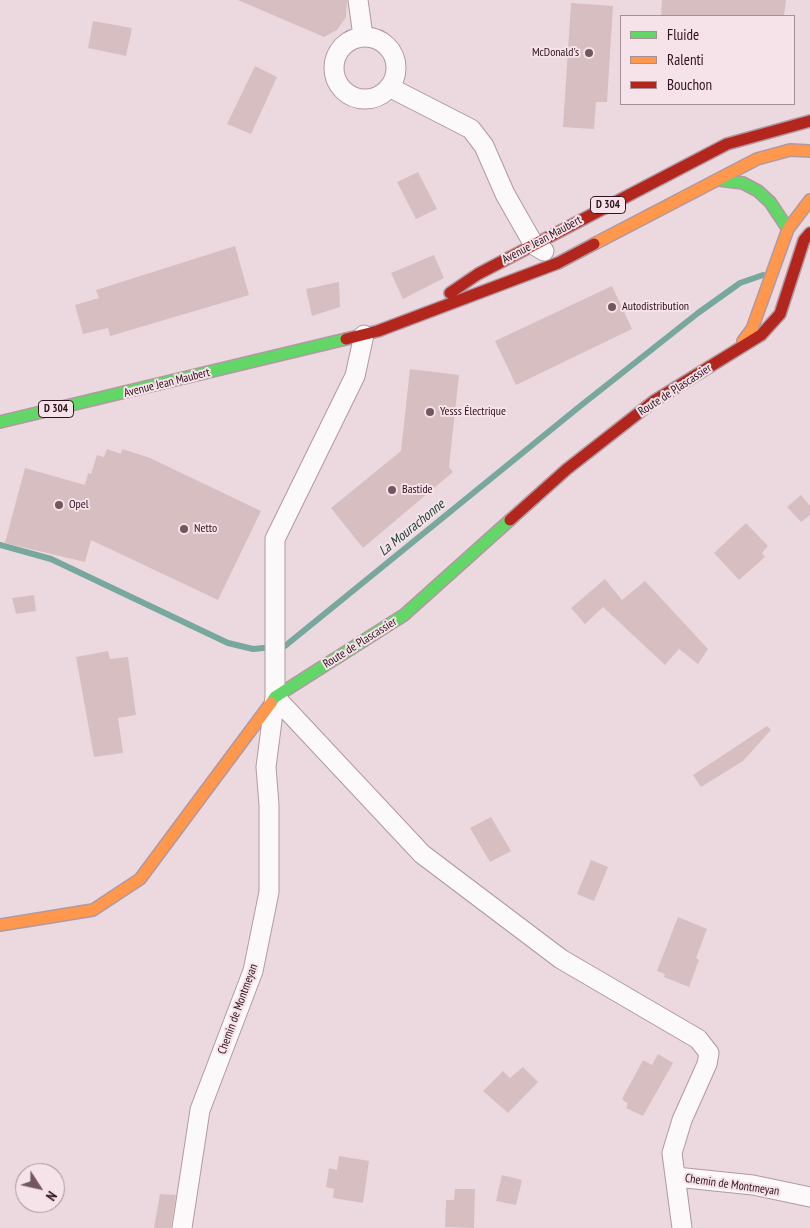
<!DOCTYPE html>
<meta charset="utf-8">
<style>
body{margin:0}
#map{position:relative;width:810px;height:1228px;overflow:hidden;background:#ecd9df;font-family:"PT Sans Narrow",sans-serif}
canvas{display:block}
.legend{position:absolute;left:620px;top:15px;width:175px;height:90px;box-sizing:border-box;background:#f5e3e9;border:1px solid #a68f97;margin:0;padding:6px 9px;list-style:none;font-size:15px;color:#30111d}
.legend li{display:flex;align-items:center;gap:10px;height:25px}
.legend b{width:25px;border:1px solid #a68f97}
.north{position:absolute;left:15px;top:1163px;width:50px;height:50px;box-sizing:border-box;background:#f5e3e9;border:1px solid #a68f97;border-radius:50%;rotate:125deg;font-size:14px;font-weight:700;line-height:20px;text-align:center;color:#30111d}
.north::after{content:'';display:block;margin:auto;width:18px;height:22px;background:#725761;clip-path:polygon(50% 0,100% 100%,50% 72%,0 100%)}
</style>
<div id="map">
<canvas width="810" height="1228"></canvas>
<ul class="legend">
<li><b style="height:6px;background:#63d668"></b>Fluide</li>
<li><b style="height:6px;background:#ff974d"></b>Ralenti</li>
<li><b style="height:6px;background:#b3261e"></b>Bouchon</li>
</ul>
<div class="north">N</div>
</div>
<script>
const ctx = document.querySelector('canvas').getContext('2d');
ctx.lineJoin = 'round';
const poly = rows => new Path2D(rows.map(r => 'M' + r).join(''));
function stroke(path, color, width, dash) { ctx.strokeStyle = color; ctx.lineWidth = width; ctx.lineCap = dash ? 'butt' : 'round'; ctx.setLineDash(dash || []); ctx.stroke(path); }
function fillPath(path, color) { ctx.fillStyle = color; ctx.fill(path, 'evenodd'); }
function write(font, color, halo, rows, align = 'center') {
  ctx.font = font + ' "PT Sans Narrow",sans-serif'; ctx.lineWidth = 4; ctx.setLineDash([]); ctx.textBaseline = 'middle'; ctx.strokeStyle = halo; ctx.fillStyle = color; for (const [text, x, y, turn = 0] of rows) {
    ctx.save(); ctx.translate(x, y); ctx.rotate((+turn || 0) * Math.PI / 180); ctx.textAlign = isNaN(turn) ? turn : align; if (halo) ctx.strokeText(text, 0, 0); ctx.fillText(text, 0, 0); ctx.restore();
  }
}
const stream = poly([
 [0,545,51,559,228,643,253,649,285,646,579,407,698,313,740,283,763,275]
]);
const building = poly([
 [238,0,347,0,346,17,337,30,324,37],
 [662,0,786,0,784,16,661,16],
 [571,3,613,6,607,102,596,102,594,129,563,127],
 [93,21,132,28,126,56,88,48],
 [255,66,277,77,251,134,227,124],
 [418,172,437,209,416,219,397,182],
 [235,246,249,295,110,336,108,328,83,334,75,305,99,298,96,290],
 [434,255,444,278,403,299,391,273],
 [339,282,340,307,312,316,306,289],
 [612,286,632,329,516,385,495,341],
 [410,369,459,375,449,467,453,472,363,548,331,508,401,451],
 [107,449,121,454,122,449,150,458,261,511,218,600,91,540,85,562,5,543,25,468,85,485,88,473,91,474,97,455,104,457],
 [801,495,810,506,810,515,801,522,787,507],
 [746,523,768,546,762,553,765,557,739,580,714,553],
 [605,579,622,600,645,581,708,649,698,664,679,649,665,665,603,607,585,624,571,608],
 [34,595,36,611,16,614,12,598],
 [108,651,110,659,128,657,136,715,118,718,123,753,94,757,76,657],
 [767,726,771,730,743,761,701,787,693,775],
 [491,817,511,851,490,862,470,828],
 [591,860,608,867,594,901,577,894],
 [678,917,707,929,696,958,699,960,689,987,664,977,665,974,657,971],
 [658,1054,673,1063,643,1116,626,1108,628,1104,622,1099,643,1060,652,1065],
 [523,1067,538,1082,508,1113,483,1091,503,1071,510,1078],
 [339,1156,369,1161,363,1203,333,1198,334,1189,326,1187,329,1168,337,1170],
 [502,1175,522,1180,516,1205,496,1201],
 [455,1189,475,1189,474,1228,445,1227,446,1200,454,1200],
 [160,1194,176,1195,171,1228,154,1228]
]);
const street = poly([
 [358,0,363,36],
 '334 68a31 31 0 1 1 62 0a31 31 0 1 1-62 0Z',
 [389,87,471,129,484,146,505,194,534,245,544,251],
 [275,697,422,854,561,959,698,1039,709,1053,707,1064,682,1120,672,1153,682,1228],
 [676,1177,753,1185,810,1197],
 [182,1228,200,1110,253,971,269,892,269,805,266,767,275,697,275,539,355,376,364,335]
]);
const fast = poly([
 [719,180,743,183,758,191,770,202,788,229],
 [0,422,346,339],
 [271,703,275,697,404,615,510,520]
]);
const slow = poly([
 [594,244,757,159,790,150,810,151],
 [743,341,752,329,788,229,810,200],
 [0,925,93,910,140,879,271,703]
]);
const jam = poly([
 [450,293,478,274,727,144,810,121],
 [346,339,378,331,558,263,594,244],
 [510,520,567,469,654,401,761,335,780,314,804,240,810,233]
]);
const markers = [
 [589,53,5,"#725761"],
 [612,307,5,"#725761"],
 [430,412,5,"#725761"],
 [392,490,5,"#725761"],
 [59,505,5,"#725761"],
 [184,529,5,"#725761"]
];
const shields = [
 [608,205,35],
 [56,409,35]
];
const shieldNames = [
 ["D 304",608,205],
 ["D 304",56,409]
];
const poiNames = [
 ["McDonald's",579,53,"right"],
 ["Autodistribution",622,307],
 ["Yesss Électrique",440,412],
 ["Bastide",402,490],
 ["Opel",69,505],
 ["Netto",194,529]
];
const streetNames = [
 ["Avenue Jean Maubert",542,240,-28],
 ["Avenue Jean Maubert",167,383,-14],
 ["Route de Plascassier",675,390,-33],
 ["Route de Plascassier",360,643,-32],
 ["Chemin de Montmeyan",238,1009,-70],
 ["Chemin de Montmeyan",732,1185,8]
];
const waterNames = [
 ["La Mourachonne",412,528,-39]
];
stroke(stream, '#78a79d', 6);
fillPath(building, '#d7bec1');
stroke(street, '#b199a2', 21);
stroke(fast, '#b199a2', 14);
stroke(slow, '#b199a2', 14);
stroke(jam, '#b199a2', 14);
stroke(street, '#fcf9fa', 19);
stroke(fast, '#63d668', 11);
stroke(slow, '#ff974d', 11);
stroke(jam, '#b3261e', 11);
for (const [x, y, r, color] of markers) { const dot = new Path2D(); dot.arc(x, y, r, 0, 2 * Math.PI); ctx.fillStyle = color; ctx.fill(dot); stroke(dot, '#f5e3e9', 2); }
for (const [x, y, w] of shields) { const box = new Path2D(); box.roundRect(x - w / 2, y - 8.5, w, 17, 4); ctx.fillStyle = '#f5e3e9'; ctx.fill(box); stroke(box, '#30111d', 1); }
write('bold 11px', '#30111d', null, shieldNames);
write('12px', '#30111d', '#f5e3e9', poiNames, 'left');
write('12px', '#30111d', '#f5e3e9', streetNames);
write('italic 14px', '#1a3e36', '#f5e3e9', waterNames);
</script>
